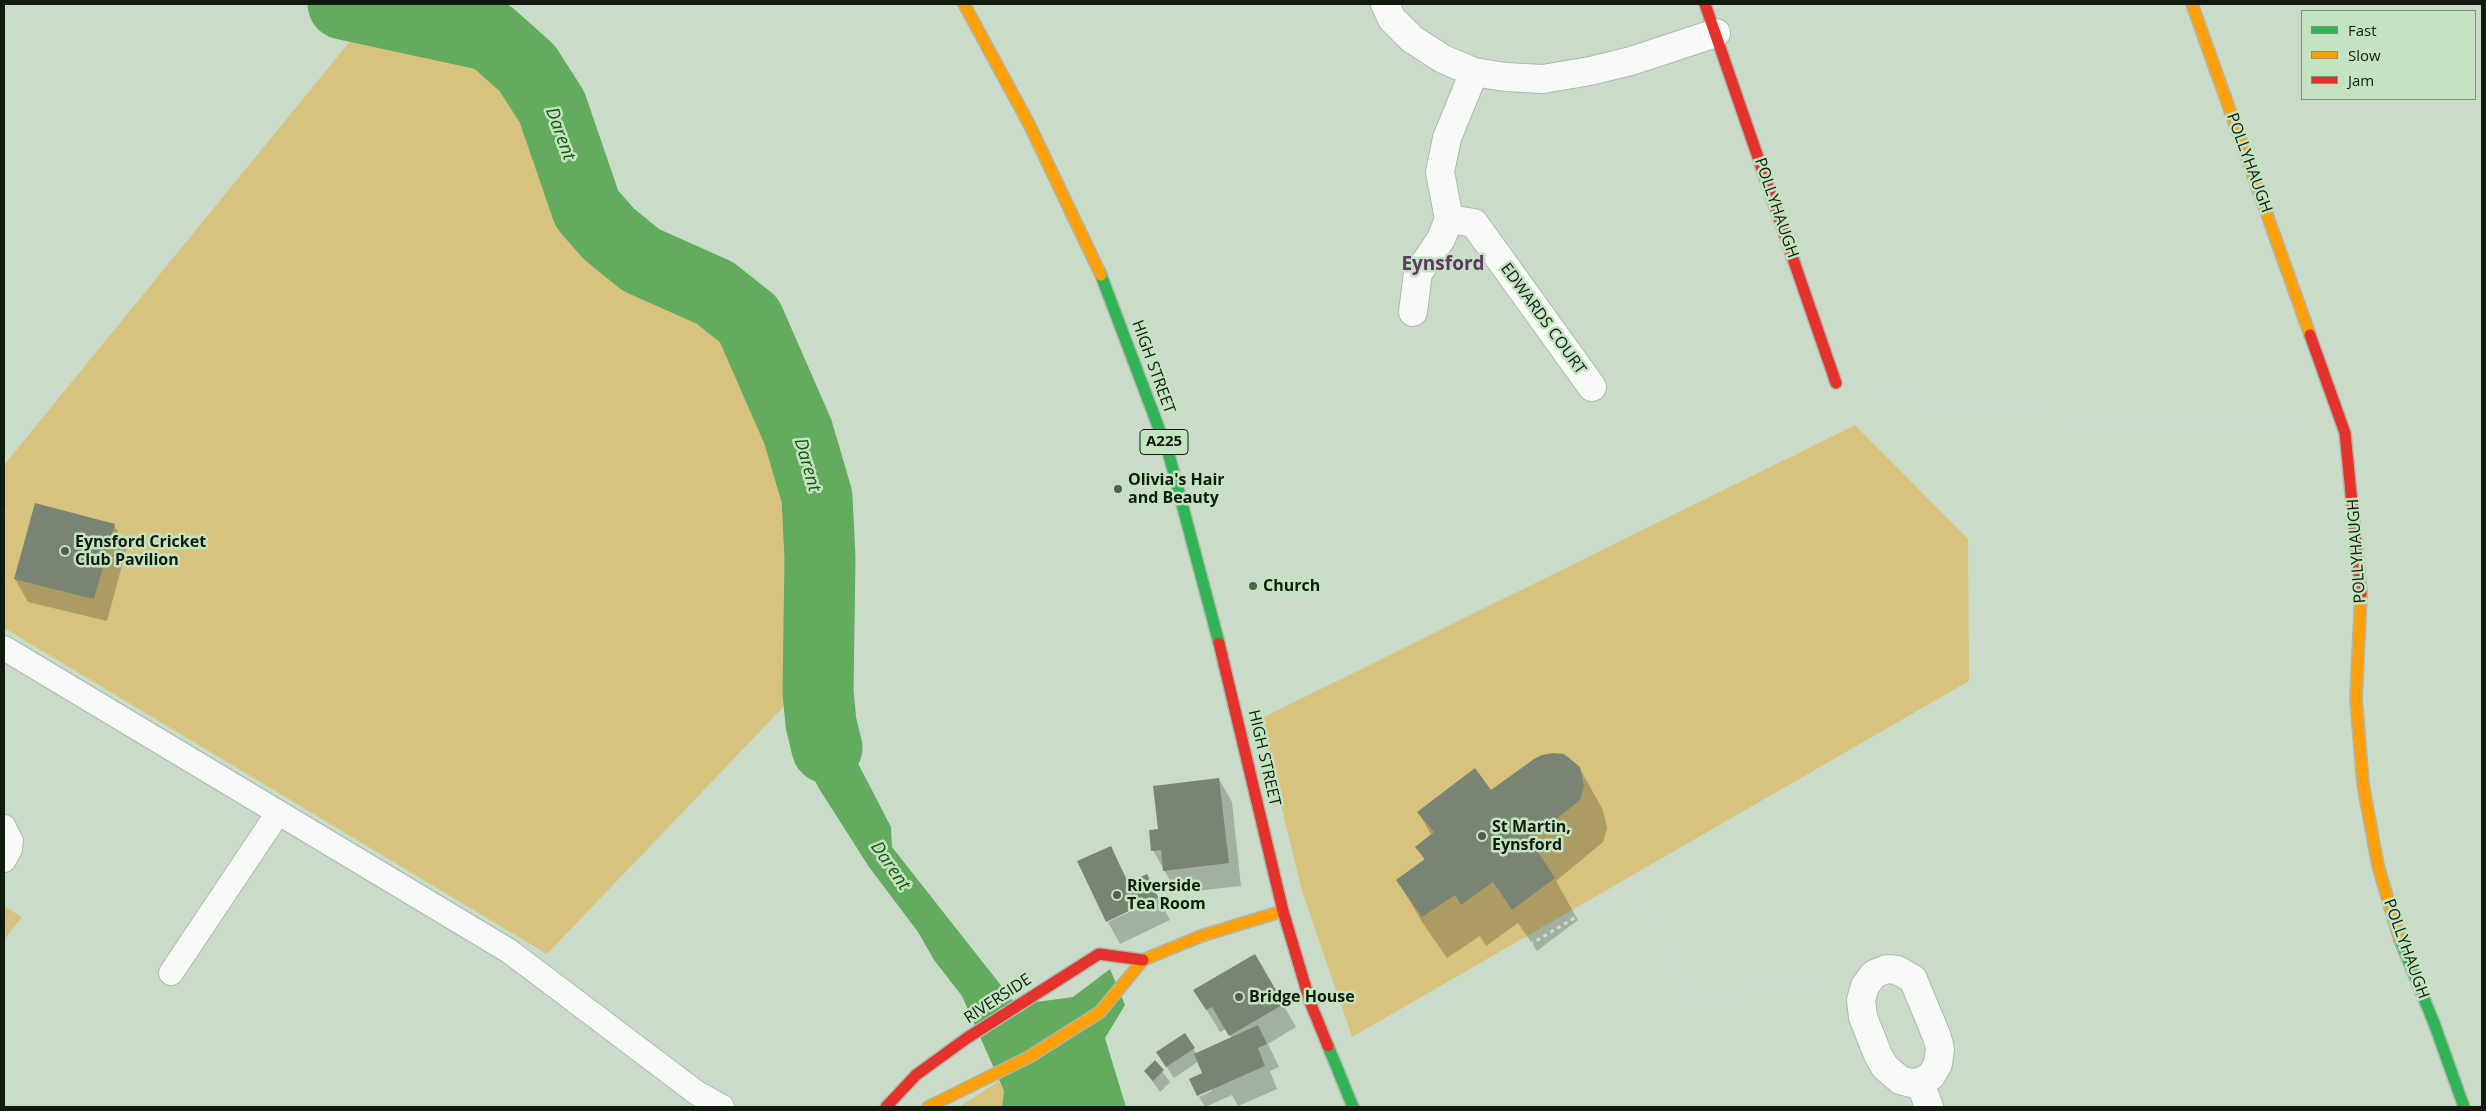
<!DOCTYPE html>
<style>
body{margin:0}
#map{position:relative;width:2486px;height:1111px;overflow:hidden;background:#cadcc9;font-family:"Open Sans",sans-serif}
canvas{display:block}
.frame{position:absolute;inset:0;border:5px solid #101b0e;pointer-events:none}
.legend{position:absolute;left:2301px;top:10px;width:175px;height:90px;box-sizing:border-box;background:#c4e4c1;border:1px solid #7c9479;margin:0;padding:6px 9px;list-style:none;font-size:15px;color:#101b0e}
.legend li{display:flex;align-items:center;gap:10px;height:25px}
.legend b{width:25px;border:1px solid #7c9479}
</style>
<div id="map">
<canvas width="2486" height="1111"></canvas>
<div class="frame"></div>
<ul class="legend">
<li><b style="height:6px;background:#30b455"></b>Fast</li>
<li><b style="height:6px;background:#ff9f0a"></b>Slow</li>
<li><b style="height:6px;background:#e5322d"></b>Jam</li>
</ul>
</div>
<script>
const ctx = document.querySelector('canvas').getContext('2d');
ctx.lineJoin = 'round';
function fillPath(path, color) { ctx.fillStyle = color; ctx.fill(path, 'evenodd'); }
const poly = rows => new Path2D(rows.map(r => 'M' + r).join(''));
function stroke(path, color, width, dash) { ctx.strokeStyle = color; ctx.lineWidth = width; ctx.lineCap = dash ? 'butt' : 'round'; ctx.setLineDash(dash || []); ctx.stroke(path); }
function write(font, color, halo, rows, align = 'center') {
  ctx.font = font + ' "Open Sans",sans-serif'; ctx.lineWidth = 5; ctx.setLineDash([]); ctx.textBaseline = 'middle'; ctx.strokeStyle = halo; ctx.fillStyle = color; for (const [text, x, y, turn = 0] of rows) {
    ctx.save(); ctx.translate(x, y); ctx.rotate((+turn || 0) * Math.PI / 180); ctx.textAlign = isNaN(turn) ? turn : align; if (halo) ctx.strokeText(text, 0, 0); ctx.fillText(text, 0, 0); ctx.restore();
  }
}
const green = poly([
 [369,18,481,46,539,110,572,216,626,267,731,328,776,428,797,508,811,593,791,699,547,954,4,628,4,465],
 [1855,425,1968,539,1969,681,1352,1037,1302,891,1260,719],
 [4,906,22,917,4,940],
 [999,1081,1004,1091,1002,1107,959,1107]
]);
const water = poly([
 [791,650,843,652,840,694,842,723,849,746,891,827,892,847,1018,1007,1029,1003,1073,997,1110,969,1125,1005,1105,1038,1126,1107,1002,1107,1004,1091,962,996,934,960,918,932,869,867,818,787,808,765,800,725]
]);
const shadow = poly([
 [114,525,127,547,107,621,28,602,15,579],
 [1579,767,1603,810,1607,828,1603,842,1556,881,1578,920,1537,951,1518,923,1486,946,1480,936,1447,958,1422,922,1398,881,1425,861,1417,847,1432,836,1418,812],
 [1219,779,1232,802,1241,886,1177,893,1153,850,1159,830],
 [1110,848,1130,884,1147,876,1170,920,1120,944,1108,922,1142,906,1142,903,1106,920],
 [1255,956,1296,1027,1268,1044,1279,1067,1270,1071,1277,1089,1238,1106,1232,1095,1205,1107,1199,1097,1212,1091,1212,1088,1199,1061,1174,1078,1164,1063,1185,1035,1197,1054,1232,1038,1226,1029,1220,1032,1195,991],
 [1155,1062,1170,1082,1160,1092,1145,1071]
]);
const river = poly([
 [343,4,491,36,527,68,552,107,587,209,609,234,641,260,715,293,749,320,798,432,817,497,820,558,818,692,821,723,827,748]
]);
const building = poly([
 [35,503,115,524,94,599,14,579],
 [1553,753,1564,754,1580,767,1584,786,1580,800,1530,840,1555,878,1512,910,1493,882,1461,905,1455,895,1422,917,1396,880,1425,859,1415,847,1434,832,1417,812,1475,768,1491,790,1534,759,1542,755],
 [1219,778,1229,863,1163,871,1161,850,1151,851,1149,830,1158,829,1153,786],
 [1111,846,1128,883,1147,874,1158,897,1106,922,1077,861],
 [1255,954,1284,1004,1229,1036,1212,1007,1206,1010,1193,990],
 [1258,1025,1267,1044,1258,1048,1265,1066,1197,1096,1189,1079,1202,1073,1194,1054],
 [1185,1033,1195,1048,1166,1067,1156,1052],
 [1155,1060,1164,1070,1153,1081,1144,1071]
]);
const path = poly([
 [1868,390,1910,399,2066,417,2192,428,2307,432],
 [1788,429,1794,456],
 [4,514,5,510],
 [1363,1040,1455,989,1635,882,1691,1007,1793,979,1830,981]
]);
const lane = poly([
 [4,648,509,951,697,1093,722,1107],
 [4,827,11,841,10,849,4,860],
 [171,973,278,813]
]);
const street = poly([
 [1385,4,1392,19,1412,39,1443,59,1474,72,1505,77,1543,79,1590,71,1631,61,1716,33],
 [1449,219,1474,223,1592,387],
 [1413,312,1418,273,1441,239,1449,219,1440,172,1447,138,1474,72],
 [1887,969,1897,970,1913,979,1937,1037,1940,1049,1938,1064,1931,1076,1920,1082,1911,1083,1900,1080,1885,1067,1878,1055,1863,1017,1861,1000,1865,986,1874,974,1887,969],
 [1920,1082,1929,1107]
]);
const fast = poly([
 [1101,275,1169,455,1219,643],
 [2400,940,2434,1023,2464,1107],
 [1328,1046,1353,1107]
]);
const slow = poly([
 [964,4,1029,124,1101,275],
 [2192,4,2310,335],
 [2361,594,2356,699,2363,784,2378,866,2400,940],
 [928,1107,1029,1057,1100,1012,1143,960,1201,936,1283,911]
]);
const jam = poly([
 [1705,4,1836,383],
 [2310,335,2345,433,2361,594],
 [1219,643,1283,911,1310,1002,1328,1046],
 [886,1107,916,1075,967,1038,1099,954,1143,960]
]);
const markers = [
 [1118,489,5,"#515f4f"],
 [65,551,5,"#515f4f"],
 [1253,586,5,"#515f4f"],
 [1482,836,5,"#515f4f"],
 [1117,895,5,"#515f4f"],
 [1239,997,5,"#515f4f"]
];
const shields = [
 [1164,442,48]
];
const shieldNames = [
 ["A225",1164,442]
];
const streetNames = [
 ["POLLYHAUGH",2249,163,70],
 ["POLLYHAUGH",1776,208,71],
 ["EDWARDS COURT",1543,319,54],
 ["HIGH STREET",1153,367,70],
 ["POLLYHAUGH",2357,551,-94],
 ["HIGH STREET",1264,758,77],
 ["POLLYHAUGH",2406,949,70],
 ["RIVERSIDE",998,999,-33]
];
const poiNames = [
 ["Olivia's Hair",1128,480],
 ["and Beauty",1128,498],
 ["Eynsford Cricket",75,542],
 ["Club Pavilion",75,560],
 ["Church",1263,586],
 ["St Martin,",1492,827],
 ["Eynsford",1492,845],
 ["Riverside",1127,886],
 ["Tea Room",1127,904],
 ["Bridge House",1249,997]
];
const waterNames = [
 ["Darent",560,134,70],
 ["Darent",807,465,74],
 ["Darent",890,866,55]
];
const quarterNames = [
 ["Eynsford",1443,265]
];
fillPath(green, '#d8c37e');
fillPath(water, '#63ab5e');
fillPath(shadow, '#0003');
stroke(river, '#63ab5e', 71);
fillPath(building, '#7a8474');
stroke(lane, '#abb9aa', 26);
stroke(street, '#abb9aa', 30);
stroke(fast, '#abb9aa', 14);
stroke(slow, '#abb9aa', 14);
stroke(jam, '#abb9aa', 14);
stroke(path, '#d2d8d2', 3, [4, 4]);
stroke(lane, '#f7faf7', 24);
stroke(street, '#f7faf7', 28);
stroke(fast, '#30b455', 11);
stroke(slow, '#ff9f0a', 11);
stroke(jam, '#e5322d', 11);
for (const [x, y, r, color] of markers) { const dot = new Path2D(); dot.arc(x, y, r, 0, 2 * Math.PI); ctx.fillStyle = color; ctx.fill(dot); stroke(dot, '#c4e4c1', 2); }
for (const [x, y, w] of shields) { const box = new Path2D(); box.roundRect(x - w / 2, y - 12.5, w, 25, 4); ctx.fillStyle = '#c4e4c1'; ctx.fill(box); stroke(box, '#101b0e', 1); }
write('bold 15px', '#101b0e', null, shieldNames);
write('16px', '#101b0e', '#c4e4c1', streetNames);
write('bold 16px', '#101b0e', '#c4e4c1', poiNames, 'left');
write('italic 18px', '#175512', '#c4e4c1', waterNames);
write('bold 19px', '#623569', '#c4e4c1', quarterNames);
</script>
